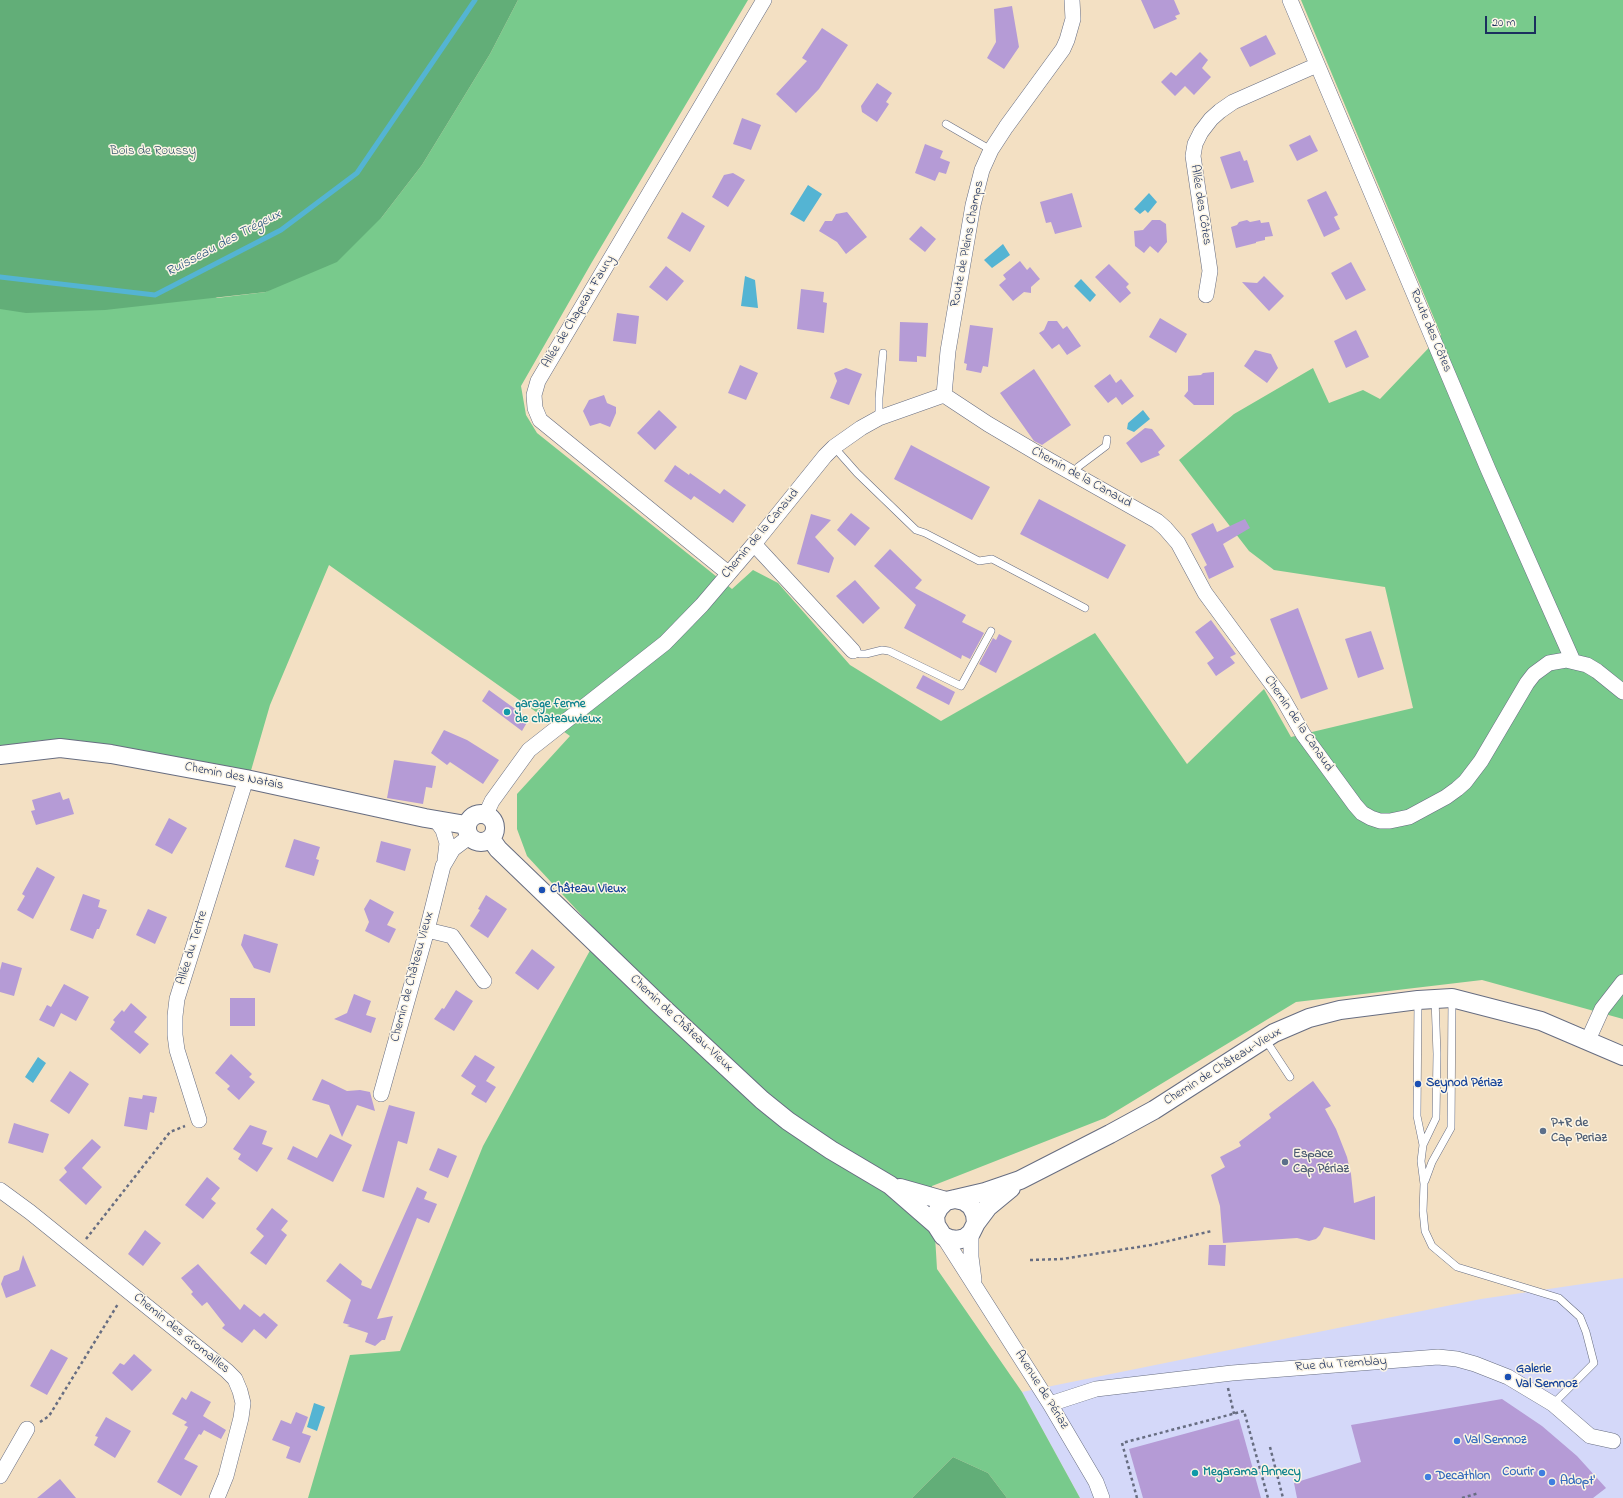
<!DOCTYPE html>
<meta charset="utf-8">
<style>
body{margin:0}
#map{position:relative;width:1623px;height:1498px;overflow:hidden;background:#f3e0c3;font-family:"Indie Flower",sans-serif}
canvas{display:block}
.scale{position:absolute;left:1485px;top:16px;width:51px;height:18px;box-sizing:border-box;border:2px solid #1b2f5e;border-top:0;padding-left:5px;font-size:12px;line-height:14px;white-space:nowrap;color:#1b2f5e;-webkit-text-stroke:3px #fcf5e5;paint-order:stroke}
</style>
<div id="map">
<canvas width="1623" height="1498"></canvas>
<div class="scale">20 m</div>
</div>
<script>
const ctx = document.querySelector('canvas').getContext('2d');
ctx.lineJoin = 'round';
function fillPath(path, color) { ctx.fillStyle = color; ctx.fill(path, 'evenodd'); }
const poly = rows => new Path2D(rows.map(r => 'M' + r).join(''));
function stroke(path, color, width, dash) { ctx.strokeStyle = color; ctx.lineWidth = width; ctx.lineCap = dash ? 'butt' : 'round'; ctx.setLineDash(dash || []); ctx.stroke(path); }
function write(font, color, halo, rows, align = 'center') {
  ctx.font = font + ' "Indie Flower",sans-serif'; ctx.lineWidth = 3; ctx.setLineDash([]); ctx.textBaseline = 'middle'; ctx.strokeStyle = halo; ctx.fillStyle = color; for (const [text, x, y, turn = 0] of rows) {
    ctx.save(); ctx.translate(x, y); ctx.rotate((+turn || 0) * Math.PI / 180); ctx.textAlign = isNaN(turn) ? turn : align; if (halo) ctx.strokeText(text, 0, 0); ctx.fillText(text, 0, 0); ctx.restore();
  }
}
const built = poly([
 [1623,1278,1623,1498,1080,1498,1022,1392,1481,1299]
]);
const green = poly([
 [518,0,748,0,592,262,521,386,526,415,537,433,732,589,753,570,778,583,850,665,941,721,1095,633,1187,764,1264,689,1291,737,1413,708,1385,587,1274,570,1249,551,1179,460,1234,414,1313,368,1329,403,1363,390,1380,399,1441,335,1301,0,1623,0,1623,1019,1482,980,1296,1002,1105,1118,932,1186,937,1269,1022,1392,1080,1498,1007,1498,988,1473,953,1457,912,1498,308,1498,350,1355,400,1351,483,1146,599,934,527,856,517,829,517,794,570,736,329,565,270,705,250,774,77,740,43,740,0,746,0,160,217,298,266,292,382,217,422,165,490,54]
]);
const forest = poly([
 [0,0,518,0,490,54,422,165,382,217,337,262,266,292,105,310,26,313,0,309],
 [953,1457,988,1473,1007,1498,912,1498]
]);
const water = poly([
 [808,185,822,194,804,222,790,214],
 [1149,193,1157,202,1148,213,1145,210,1140,214,1134,209],
 [1003,244,1010,255,992,268,984,260],
 [745,276,755,280,758,308,741,306],
 [1081,279,1096,295,1090,302,1074,286],
 [1143,410,1150,419,1134,432,1127,429,1128,423],
 [38,1057,46,1063,33,1083,25,1077],
 [314,1403,325,1407,317,1431,307,1427]
]);
const stream = poly([
 [0,277,155,295,281,230,357,173,475,0]
]);
const building = poly([
 [1141,0,1174,0,1180,14,1175,16,1177,19,1154,29],
 [1012,6,1019,47,1004,69,987,58,996,42,994,9],
 [822,28,848,45,819,89,796,113,776,94,807,61,802,58],
 [1266,35,1276,54,1250,67,1240,48],
 [1200,52,1208,60,1202,68,1211,77,1194,95,1185,86,1175,96,1161,82,1171,72,1176,76],
 [877,83,892,93,886,102,889,104,877,122,862,112,861,106],
 [742,118,761,125,751,150,733,144],
 [1310,135,1318,151,1297,161,1289,145],
 [925,144,943,151,940,158,950,162,946,174,939,172,935,181,915,173],
 [1240,151,1244,161,1247,160,1254,182,1231,189,1220,157],
 [733,173,745,180,728,207,712,197,724,175],
 [1326,191,1338,215,1334,217,1340,229,1324,237,1307,200],
 [1072,193,1082,227,1055,234,1051,222,1046,223,1040,202],
 [682,212,705,226,690,252,667,238],
 [847,212,867,237,846,254,837,242,819,231,825,221,832,221,836,214],
 [1152,220,1160,220,1166,224,1167,242,1158,253,1150,246,1144,253,1135,246,1134,231,1143,230],
 [1247,220,1250,222,1260,220,1261,223,1269,222,1273,236,1265,237,1265,240,1256,242,1256,243,1236,248,1231,227,1237,225,1239,222],
 [921,226,936,239,925,252,909,239],
 [1020,261,1027,270,1030,267,1040,279,1031,287,1031,293,1024,292,1013,301,999,285,1006,279,1003,275],
 [1351,262,1366,290,1346,300,1331,273],
 [1109,264,1129,284,1126,287,1131,293,1120,303,1095,277],
 [666,266,684,281,667,301,649,287],
 [1264,276,1284,296,1269,311,1242,282,1257,283],
 [801,289,824,292,823,302,827,303,824,333,797,329],
 [617,313,639,316,636,344,613,341],
 [1160,318,1187,334,1176,353,1149,337],
 [1048,321,1057,321,1063,329,1067,326,1081,346,1067,355,1059,344,1052,349,1039,333,1044,330],
 [900,322,928,323,926,357,917,356,917,362,899,361],
 [970,325,993,328,988,367,983,366,981,373,966,370,967,364,964,363],
 [1356,330,1369,357,1346,368,1334,341],
 [1255,350,1271,354,1278,368,1267,383,1244,366],
 [740,365,758,373,746,400,728,393],
 [846,368,862,374,849,405,830,398,837,381,834,373],
 [1034,369,1071,425,1042,445,1034,441,1000,393],
 [1214,372,1214,405,1194,405,1184,396,1188,391,1188,376,1201,375,1203,373],
 [1110,374,1116,383,1121,379,1134,396,1122,405,1116,397,1108,403,1094,386],
 [604,395,607,403,616,407,616,413,610,427,600,423,590,426,583,411,589,400],
 [659,410,677,427,655,450,637,433],
 [1145,428,1152,429,1165,446,1158,452,1160,455,1141,463,1126,443],
 [911,445,990,487,972,520,894,479],
 [675,465,689,475,690,473,720,494,724,489,746,505,733,523,694,496,691,500,664,481],
 [1039,499,1126,545,1108,579,1020,534],
 [851,513,870,528,855,546,837,530],
 [811,514,831,520,815,537,834,558,829,573,797,564],
 [1245,519,1250,528,1223,544,1234,567,1209,579,1204,567,1207,565,1191,534,1213,523,1217,532],
 [890,549,922,580,915,588,966,615,962,622,984,633,970,659,962,655,961,659,904,628,916,605,874,566],
 [855,580,880,608,863,624,836,596],
 [1298,608,1328,689,1301,699,1270,619],
 [1211,620,1236,654,1230,657,1235,663,1216,676,1207,663,1214,658,1195,632],
 [1371,631,1384,669,1358,678,1345,639],
 [999,634,1012,641,996,673,979,664,993,638,996,640],
 [923,675,955,692,949,705,916,688],
 [489,690,529,719,522,731,482,701],
 [444,730,467,740,499,760,483,784,450,762,447,765,431,753],
 [394,760,436,766,432,788,426,787,423,804,387,798],
 [60,792,63,800,69,798,74,814,36,825,31,811,35,810,32,800],
 [169,818,187,828,172,854,155,845],
 [294,839,320,847,316,859,319,860,314,876,285,867],
 [381,841,411,849,405,871,376,862],
 [37,867,55,877,33,919,17,910,25,896,22,894],
 [83,894,100,900,98,907,107,910,99,929,97,929,93,939,70,930],
 [486,895,507,909,488,938,470,926,480,910,478,909],
 [370,899,394,912,387,925,396,929,389,943,365,931,369,922,364,909],
 [148,909,167,917,155,944,136,935],
 [244,934,278,944,270,973,254,968,241,945],
 [532,949,555,967,538,990,515,973],
 [2,962,22,968,14,996,0,992,0,970],
 [64,984,89,997,76,1021,61,1013,54,1027,39,1020,47,1005,51,1007],
 [456,990,473,1001,454,1031,434,1019,442,1008,444,1009],
 [354,994,371,1001,366,1015,376,1018,371,1033,334,1019,347,1013],
 [230,998,255,998,255,1026,230,1026],
 [131,1003,147,1017,134,1032,149,1044,140,1054,110,1029,115,1022,113,1020,122,1010,124,1012],
 [231,1054,252,1074,249,1077,255,1082,239,1100,227,1089,230,1086,215,1073],
 [475,1055,495,1067,486,1081,496,1087,486,1103,471,1094,476,1086,461,1076],
 [70,1071,89,1084,69,1114,50,1101],
 [322,1079,347,1091,360,1090,370,1092,375,1111,357,1105,342,1137,329,1105,312,1100],
 [1313,1081,1331,1106,1325,1109,1336,1129,1347,1157,1351,1174,1354,1203,1375,1196,1375,1240,1324,1227,1320,1235,1316,1239,1309,1241,1297,1238,1223,1243,1220,1206,1211,1175,1225,1167,1220,1157,1241,1146,1239,1142,1271,1118,1269,1114],
 [143,1095,157,1097,154,1113,150,1112,147,1130,124,1126,129,1097,142,1099],
 [389,1105,415,1112,407,1144,398,1141,384,1198,362,1191],
 [14,1123,49,1134,43,1153,8,1143],
 [250,1125,267,1131,262,1144,273,1148,257,1172,238,1159,241,1154,233,1149],
 [330,1134,352,1145,333,1182,287,1159,293,1146,317,1158],
 [92,1139,101,1147,82,1168,102,1187,86,1205,59,1180,67,1172,64,1168],
 [438,1148,457,1156,448,1178,429,1170],
 [207,1177,220,1188,211,1199,216,1203,203,1219,185,1205],
 [417,1187,427,1192,424,1199,437,1204,429,1223,417,1218,377,1319,393,1316,385,1340,382,1340,375,1346,365,1342,368,1333,347,1326,350,1325,343,1323,351,1300,326,1281,340,1263,362,1281,361,1285,371,1289],
 [272,1208,288,1221,281,1230,287,1235,266,1265,250,1253,264,1236,256,1229],
 [145,1230,161,1243,143,1266,128,1254],
 [1209,1245,1226,1245,1225,1266,1208,1265],
 [23,1255,36,1286,6,1298,1,1284,4,1276,19,1270],
 [198,1264,240,1310,244,1304,260,1317,264,1313,278,1325,266,1339,254,1329,242,1343,222,1328,225,1325,207,1302,202,1306,191,1294,193,1292,181,1278],
 [51,1349,68,1358,47,1395,30,1386],
 [134,1354,152,1370,132,1391,112,1373,120,1363,124,1365],
 [191,1391,211,1402,203,1416,226,1430,221,1439,204,1430,201,1435,199,1434,184,1459,198,1466,181,1496,157,1482,188,1427,184,1425,187,1422,172,1414,182,1397,186,1400],
 [1502,1399,1542,1426,1577,1456,1606,1488,1593,1498,1297,1498,1294,1483,1361,1462,1351,1425],
 [296,1412,308,1417,302,1433,311,1436,300,1463,286,1458,290,1447,272,1440,281,1420,291,1424],
 [106,1417,131,1431,115,1458,94,1445,98,1437,95,1436],
 [1239,1419,1261,1498,1143,1498,1129,1449],
 [60,1479,76,1498,37,1498]
]);
const path = poly([
 [86,1239,170,1132,185,1126],
 [1030,1260,1062,1259,1151,1245,1212,1231],
 [1228,1388,1234,1414],
 [40,1422,49,1416,118,1304],
 [1270,1447,1283,1498],
 [1137,1498,1122,1443,1244,1411,1268,1498],
 [1462,1498,1479,1493]
]);
const service = poly([
 [946,124,991,150],
 [879,418,879,398,883,353],
 [834,447,857,473,916,530,925,533,979,561,992,559,1085,608],
 [1073,474,1078,467,1106,446,1107,439],
 [853,651,860,654,866,654,882,650,889,651,961,686,991,631],
 [1418,1001,1417,1116,1423,1145,1421,1161,1424,1184,1423,1211,1425,1231,1432,1246,1457,1267,1559,1298,1580,1317,1586,1332,1594,1363,1553,1404],
 [1265,1039,1290,1077],
 [1423,1145,1436,1118,1437,1054,1435,999],
 [1425,1181,1432,1162,1451,1128,1452,998]
]);
const minor = poly([
 [1290,0,1488,469,1573,661],
 [1206,295,1210,271,1193,156,1195,144,1201,132,1211,119,1220,111,1233,102,1317,65],
 [944,395,948,351,973,205,982,170,991,150,1006,127,1063,49,1067,40,1073,19,1072,0],
 [754,544,853,651],
 [728,573,540,420,535,408,534,395,538,381,764,0],
 [486,814,492,801,529,750,665,643,702,605,754,544,825,456,834,447,861,428,879,418,944,395,988,424,1049,460,1157,521,1165,528,1178,543,1205,593,1283,699,1303,734,1355,805,1362,813,1371,818,1380,821,1390,821,1409,817,1446,797,1457,789,1465,782,1481,761,1527,683,1534,674,1549,663,1566,660,1587,665,1597,671,1623,692],
 [436,820,443,830,447,843,445,860],
 [427,930,452,936,484,981],
 [1588,1040,1602,1009,1623,982],
 [381,1094,427,930,443,866,453,849,469,837],
 [199,1120,177,1050,175,1035,175,1016,177,999,246,779],
 [0,1190,30,1212,227,1371,235,1379,240,1391,243,1403,241,1418,226,1476,217,1498],
 [971,1233,971,1257,974,1280],
 [943,1236,1050,1404,1096,1482,1102,1498],
 [1050,1404,1096,1389,1232,1373,1438,1357,1457,1359,1475,1364,1508,1377,1553,1404,1590,1436,1613,1441],
 [0,1476,27,1429]
]);
const tertiary = poly([
 [0,755,60,748,111,754,246,779,425,818,466,825],
 '467 828a14 14 0 1 1 28 0a14 14 0 1 1-28 0Z',
 [491,839,498,849,660,1005,762,1100,788,1121,831,1150,890,1185,936,1225],
 [900,1188,946,1201],
 [955,1199,964,1201,971,1206,975,1214,976,1223,971,1233,965,1238,957,1240,950,1239,943,1236,936,1225,935,1216,939,1208,946,1201,955,1199,985,1192,1020,1180,1110,1134,1154,1110,1274,1033,1309,1018,1340,1010,1418,1000,1452,998,1541,1021,1623,1056],
 [976,1223,988,1207,1011,1188]
]);
const markers = [
 [507,712,4,"#0f9aa8"],
 [542,890,4,"#1a4fb4"],
 [1418,1084,4,"#1a4fb4"],
 [1543,1131,4,"#5c6f8a"],
 [1285,1162,4,"#5c6f8a"],
 [1508,1377,4,"#1a4fb4"],
 [1457,1441,4,"#3f7fe0"],
 [1195,1473,4,"#0f9aa8"],
 [1542,1473,4,"#3f7fe0"],
 [1428,1477,4,"#3f7fe0"],
 [1552,1482,4,"#3f7fe0"]
];
const parkNames = [
 ["Bois de Roussy",153,152]
];
const streetNames = [
 ["Allée des Côtes",1200,205,81],
 ["Route de Pleins Champs",968,244,-79],
 ["Allée de Chapeau Faury",579,312,-59],
 ["Route des Côtes",1430,331,67],
 ["Chemin de la Canaud",1081,478,29],
 ["Chemin de la Canaud",761,534,-50],
 ["Chemin de la Canaud",1298,724,56],
 ["Chemin des Natais",234,777,11],
 ["Allée du Tertre",193,948,-73],
 ["Chemin de Château Vieux",413,977,-75],
 ["Chemin de Château-Vieux",681,1024,43],
 ["Chemin de Château-Vieux",1223,1067,-32],
 ["Chemin des Gromailles",181,1334,39],
 ["Rue du Tremblay",1341,1365,-4],
 ["Avenue de Périaz",1041,1390,58]
];
const cultureNames = [
 ["garage ferme",515,705],
 ["de chateauvieux",515,720],
 ["Megarama Annecy",1203,1473]
];
const transitNames = [
 ["Château Vieux",550,890],
 ["Seynod Périaz",1426,1084],
 ["Galerie",1516,1370],
 ["Val Semnoz",1516,1385]
];
const serviceNames = [
 ["P+R de",1551,1124],
 ["Cap Periaz",1551,1139],
 ["Espace",1293,1155],
 ["Cap Périaz",1293,1170]
];
const shopNames = [
 ["Val Semnoz",1465,1441],
 ["Courir",1534,1473,"right"],
 ["Decathlon",1436,1477],
 ["Adopt'",1560,1482]
];
const waterNames = [
 ["Ruisseau des Trégeux",224,244,-28]
];
fillPath(built, '#d4d8f9');
fillPath(green, '#78ca8c');
fillPath(forest, '#62ae78');
fillPath(water, '#54b4d3');
stroke(stream, '#54b4d3', 5);
fillPath(building, '#b59bd6');
stroke(service, '#676d81', 8);
stroke(minor, '#676d81', 16);
stroke(tertiary, '#676d81', 20);
stroke(path, '#676d81', 2.5, [3, 3]);
stroke(service, '#fff', 7);
stroke(minor, '#fff', 15);
stroke(tertiary, '#fff', 18);
for (const [x, y, r, color] of markers) { const dot = new Path2D(); dot.arc(x, y, r, 0, 2 * Math.PI); ctx.fillStyle = color; ctx.fill(dot); stroke(dot, '#fcf5e5', 1.5); }
write('13px', '#32566a', '#fcf5e5', parkNames);
write('13px', '#1b2f5e', '#fcf5e5', streetNames);
write('bold 13px', '#0d838f', '#fcf5e5', cultureNames, 'left');
write('bold 13px', '#164399', '#fcf5e5', transitNames, 'left');
write('bold 13px', '#4e5e75', '#fcf5e5', serviceNames, 'left');
write('bold 13px', '#366cbe', '#fcf5e5', shopNames, 'left');
write('italic 14px', '#2c5781', '#fcf5e5', waterNames);
</script>
